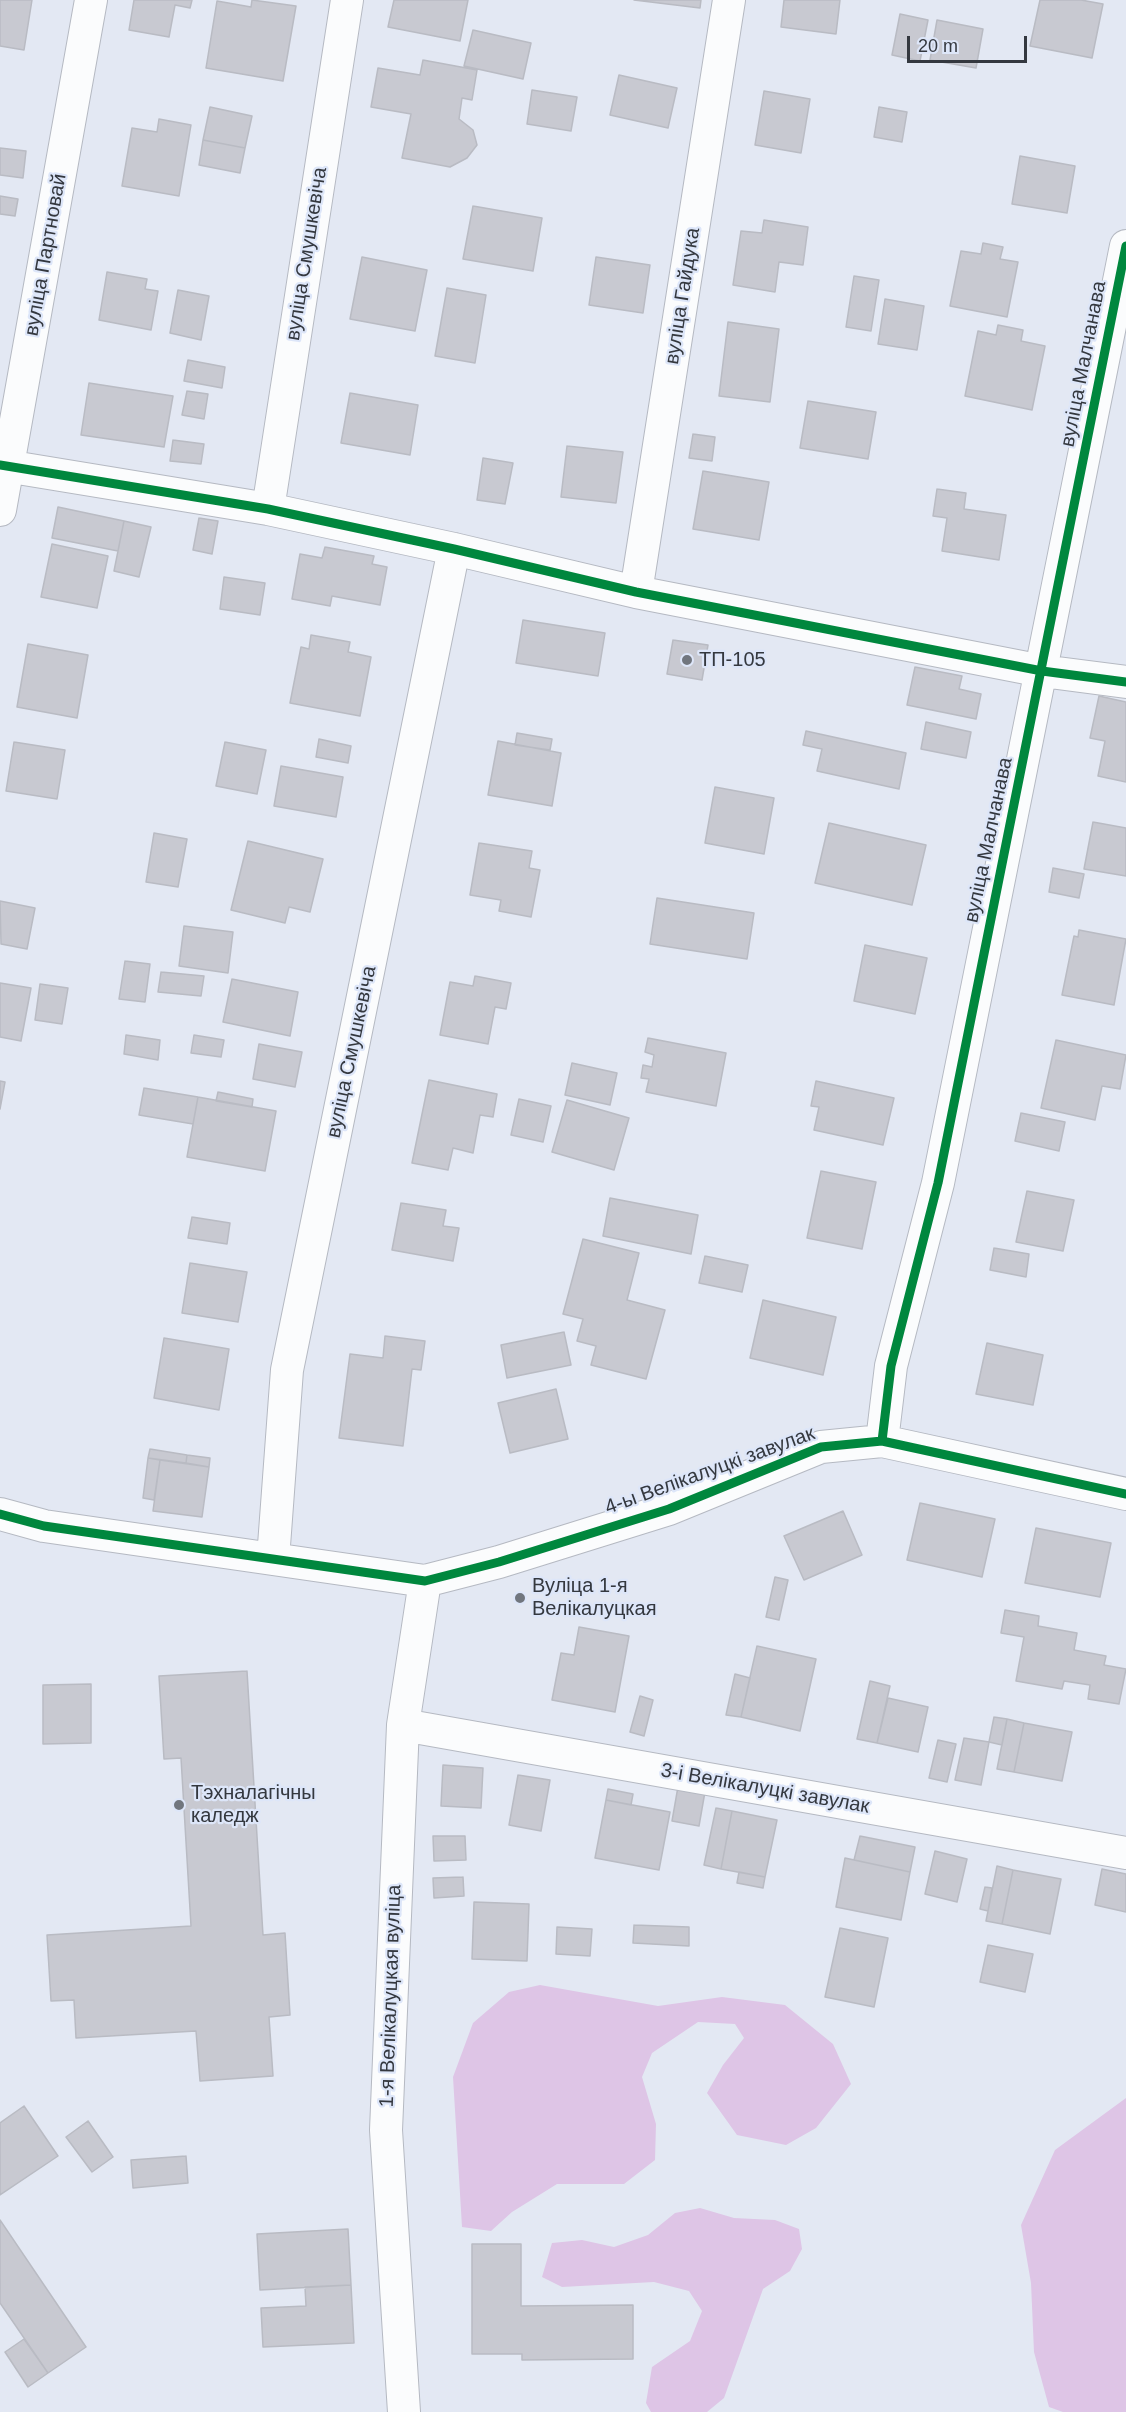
<!DOCTYPE html>
<meta charset="utf-8">
<style>
body{margin:0}
#map{position:relative;width:1126px;height:2412px;overflow:hidden;background:#e3e8f3;font-family:Arial,sans-serif}
canvas{display:block}
.scale{position:absolute;left:907px;top:36px;width:120px;height:27px;box-sizing:border-box;border:3px solid #34383f;border-top:0;padding-left:8px;font-size:18px;line-height:21px;white-space:nowrap;color:#34383f;-webkit-text-stroke:4px #dde6f9;paint-order:stroke}
</style>
<div id="map">
<canvas width="1126" height="2412"></canvas>
<div class="scale">20 m</div>
</div>
<script>
const ctx = document.querySelector('canvas').getContext('2d');
ctx.lineJoin = 'round';
function fillPath(path, color) { ctx.fillStyle = color; ctx.fill(path, 'evenodd'); }
const poly = rows => new Path2D(rows.map(r => 'M' + r).join(''));
function stroke(path, color, width, dash) { ctx.strokeStyle = color; ctx.lineWidth = width; ctx.lineCap = dash ? 'butt' : 'round'; ctx.setLineDash(dash || []); ctx.stroke(path); }
function write(font, color, halo, rows, align = 'center') {
  ctx.font = font + ' Arial,sans-serif'; ctx.lineWidth = 4.5; ctx.setLineDash([]); ctx.textBaseline = 'middle'; ctx.strokeStyle = halo; ctx.fillStyle = color; for (const [text, x, y, turn = 0] of rows) {
    ctx.save(); ctx.translate(x, y); ctx.rotate((+turn || 0) * Math.PI / 180); ctx.textAlign = isNaN(turn) ? turn : align; if (halo) ctx.strokeText(text, 0, 0); ctx.fillText(text, 0, 0); ctx.restore();
  }
}
const green = poly([
 [540,1985,658,2006,722,1997,785,2005,833,2044,851,2084,816,2128,786,2145,737,2135,707,2093,723,2065,744,2038,735,2024,698,2022,652,2053,642,2077,656,2124,655,2160,624,2184,557,2184,512,2212,491,2231,462,2227,453,2077,473,2023,509,1992],
 [1126,2098,1126,2412,1063,2412,1049,2407,1034,2352,1031,2283,1021,2225,1055,2150],
 [700,2208,734,2218,775,2220,799,2229,802,2249,790,2271,763,2289,724,2398,707,2412,651,2412,646,2403,652,2367,690,2341,702,2311,689,2291,654,2282,562,2287,542,2277,552,2243,582,2240,614,2247,648,2235,675,2213]
]);
const building = poly([
 [0,0,32,0,24,50,0,46,0,0],
 [134,0,192,0,190,8,175,5,169,37,129,30,134,0],
 [252,0,296,6,283,81,206,68,217,1,251,7,252,0],
 [394,0,468,0,460,41,388,27,394,0],
 [634,0,701,0,700,8,634,0],
 [784,0,840,0,836,34,781,27,784,0],
 [1040,0,1081,0,1103,4,1092,58,1030,46,1040,0],
 [900,14,928,20,920,61,892,55,900,14],
 [937,20,983,29,976,68,930,60,937,20],
 [473,30,531,43,523,79,464,66,473,30],
 [423,60,477,70,472,100,462,98,459,119,473,130,477,145,467,158,450,167,402,158,411,114,371,107,378,68,420,75,423,60],
 [619,75,677,88,668,128,610,115,619,75],
 [532,90,577,97,571,131,527,124,532,90],
 [764,91,810,99,801,153,755,145,764,91],
 [210,107,252,116,245,148,203,140,210,107],
 [879,107,907,112,902,142,874,137,879,107],
 [159,119,191,125,179,196,122,186,132,128,157,132,159,119],
 [203,140,245,148,240,173,199,165,203,140],
 [0,148,26,151,23,178,0,175,0,148],
 [1020,156,1075,166,1067,213,1012,204,1020,156],
 [0,196,18,199,15,216,0,214,0,196],
 [473,206,542,218,533,271,463,259,473,206],
 [764,220,808,227,803,265,779,262,775,292,733,285,741,231,762,233,764,220],
 [983,243,1003,247,1000,259,1018,262,1007,317,950,306,961,251,981,254,983,243],
 [362,257,427,270,415,331,350,319,362,257],
 [596,257,650,265,643,313,589,305,596,257],
 [107,272,147,279,145,289,158,291,151,330,99,320,107,272],
 [854,276,879,280,871,331,846,327,854,276],
 [447,288,486,295,475,363,435,356,447,288],
 [178,290,209,296,201,340,170,333,178,290],
 [885,299,924,306,917,350,878,344,885,299],
 [728,322,779,329,770,402,719,396,728,322],
 [998,325,1023,330,1021,341,1045,346,1032,410,965,396,978,331,996,335,998,325],
 [188,360,225,367,222,388,184,381,188,360],
 [89,383,173,396,164,447,81,435,89,383],
 [187,391,208,394,204,419,182,415,187,391],
 [350,393,418,405,410,455,341,443,350,393],
 [808,401,876,412,868,459,800,448,808,401],
 [693,434,715,437,712,461,689,458,693,434],
 [173,440,204,444,201,464,170,461,173,440],
 [567,446,623,452,616,503,561,497,567,446],
 [483,458,513,463,505,504,477,500,483,458],
 [703,471,769,482,759,540,693,529,703,471],
 [937,489,966,493,964,509,1006,515,999,560,942,551,947,518,933,516,937,489],
 [58,507,124,521,118,551,52,538,58,507],
 [199,518,218,521,212,554,193,550,199,518],
 [124,521,151,527,139,577,114,571,124,521],
 [52,544,108,556,97,608,41,597,52,544],
 [325,547,374,556,372,564,387,567,380,605,332,596,330,606,292,599,300,554,322,558,325,547],
 [224,577,265,583,260,615,220,609,224,577],
 [523,620,605,633,598,676,516,663,523,620],
 [311,635,350,642,348,652,371,657,360,716,290,703,301,647,309,649,311,635],
 [673,640,708,645,702,680,667,674,673,640],
 [28,644,88,655,77,718,17,707,28,644],
 [915,667,962,676,959,689,981,694,976,719,907,705,915,667],
 [1099,696,1126,702,1126,782,1098,776,1105,741,1090,738,1099,696],
 [926,722,971,732,966,758,921,749,926,722],
 [806,731,906,753,899,789,817,771,822,749,803,745,806,731],
 [517,733,552,739,550,750,515,745,517,733],
 [319,739,351,746,348,763,316,757,319,739],
 [498,741,561,753,552,806,488,795,498,741],
 [14,742,65,750,57,799,6,791,14,742],
 [225,742,266,750,257,794,216,786,225,742],
 [281,766,343,777,336,817,274,806,281,766],
 [715,787,774,798,764,854,705,843,715,787],
 [1093,822,1126,828,1126,876,1084,869,1093,822],
 [829,823,926,845,912,905,815,883,829,823],
 [154,833,187,839,178,887,146,882,154,833],
 [248,841,323,859,310,912,289,907,285,923,231,910,248,841],
 [479,843,532,851,529,868,540,870,531,917,499,911,501,900,470,895,479,843],
 [1053,868,1084,874,1079,898,1049,892,1053,868],
 [657,898,754,913,747,959,650,944,657,898],
 [0,901,35,908,27,949,1,944,0,901],
 [184,926,233,932,228,973,179,966,184,926],
 [1079,930,1126,939,1114,1005,1062,995,1074,936,1078,937,1079,930],
 [865,945,927,958,915,1014,854,1001,865,945],
 [125,961,150,964,145,1002,119,999,125,961],
 [161,972,204,976,201,996,158,992,161,972],
 [475,976,511,983,506,1009,495,1007,488,1044,440,1035,450,982,473,986,475,976],
 [232,979,298,992,290,1036,223,1022,232,979],
 [0,983,31,988,21,1041,0,1037,0,983],
 [40,984,68,988,62,1024,35,1020,40,984],
 [126,1035,160,1040,158,1060,124,1054,126,1035],
 [194,1035,224,1040,221,1057,191,1053,194,1035],
 [648,1038,726,1053,716,1106,646,1092,649,1079,641,1078,643,1065,652,1067,654,1055,645,1052,648,1038],
 [1056,1040,1126,1055,1120,1089,1102,1086,1095,1120,1041,1108,1056,1040],
 [259,1044,302,1052,295,1087,253,1079,259,1044],
 [572,1063,617,1073,610,1105,565,1095,572,1063],
 [429,1080,497,1094,493,1117,480,1115,473,1153,453,1148,448,1170,412,1163,429,1080],
 [0,1081,5,1082,0,1109,0,1081],
 [816,1081,894,1098,883,1145,814,1130,819,1107,811,1106,816,1081],
 [144,1088,198,1097,193,1124,139,1115,144,1088],
 [218,1092,253,1099,252,1107,216,1101,218,1092],
 [198,1097,276,1111,265,1171,187,1157,198,1097],
 [519,1099,551,1106,543,1142,511,1135,519,1099],
 [567,1100,629,1118,614,1170,552,1152,567,1100],
 [1021,1113,1065,1122,1059,1151,1015,1141,1021,1113],
 [821,1171,876,1182,862,1249,807,1238,821,1171],
 [1027,1191,1074,1200,1063,1251,1016,1242,1027,1191],
 [610,1198,698,1215,691,1254,603,1236,610,1198],
 [401,1203,446,1210,443,1226,459,1228,453,1261,392,1250,401,1203],
 [192,1217,230,1223,227,1244,188,1238,192,1217],
 [583,1239,639,1253,627,1300,665,1310,646,1379,591,1365,596,1346,577,1341,583,1319,563,1314,583,1239],
 [994,1248,1029,1254,1026,1277,990,1270,994,1248],
 [705,1256,748,1265,742,1292,699,1283,705,1256],
 [190,1263,247,1272,238,1322,182,1313,190,1263],
 [763,1300,836,1317,823,1375,750,1358,763,1300],
 [564,1332,571,1365,507,1378,501,1345,564,1332],
 [385,1336,425,1341,421,1370,412,1369,403,1446,339,1438,350,1354,383,1358,385,1336],
 [164,1338,229,1349,219,1410,154,1398,164,1338],
 [987,1343,1043,1355,1033,1405,976,1394,987,1343],
 [556,1389,568,1439,510,1453,498,1403,556,1389],
 [150,1449,187,1455,186,1463,148,1458,150,1449],
 [187,1455,210,1458,209,1467,186,1463,187,1455],
 [148,1458,160,1460,154,1500,143,1498,148,1458],
 [160,1460,209,1467,202,1517,153,1511,160,1460],
 [920,1503,995,1519,982,1577,907,1560,920,1503],
 [843,1511,862,1555,804,1580,784,1536,843,1511],
 [1036,1528,1111,1543,1100,1597,1025,1583,1036,1528],
 [775,1577,788,1580,779,1620,766,1617,775,1577],
 [1005,1610,1039,1616,1038,1626,1077,1633,1074,1650,1106,1656,1104,1665,1126,1669,1119,1704,1088,1699,1090,1685,1064,1681,1062,1689,1016,1681,1024,1637,1001,1633,1005,1610],
 [579,1627,629,1636,615,1712,552,1700,561,1653,574,1655,579,1627],
 [757,1646,816,1659,800,1731,741,1717,757,1646],
 [247,1671,263,1935,285,1933,290,2015,269,2017,273,2076,200,2081,196,2031,76,2038,74,2000,51,2001,47,1935,191,1926,181,1758,164,1759,159,1676,247,1671],
 [735,1674,750,1678,741,1717,726,1715,735,1674],
 [870,1681,890,1686,877,1743,857,1739,870,1681],
 [91,1684,91,1743,43,1744,43,1685,91,1684],
 [640,1696,653,1700,644,1736,630,1732,640,1696],
 [888,1698,928,1707,918,1752,877,1743,888,1698],
 [994,1717,1007,1719,1002,1745,989,1742,994,1717],
 [1007,1719,1024,1723,1014,1772,997,1769,1007,1719],
 [1024,1723,1072,1732,1062,1781,1014,1772,1024,1723],
 [964,1738,989,1742,981,1785,955,1780,964,1738],
 [938,1740,956,1744,947,1782,929,1778,938,1740],
 [443,1765,483,1768,481,1808,441,1806,443,1765],
 [518,1775,550,1780,541,1831,509,1825,518,1775],
 [679,1781,706,1786,699,1826,672,1821,679,1781],
 [608,1789,633,1794,631,1805,606,1800,608,1789],
 [606,1800,670,1812,659,1870,595,1858,606,1800],
 [716,1808,732,1811,721,1869,704,1865,716,1808],
 [732,1811,777,1820,765,1877,721,1869,732,1811],
 [433,1836,465,1836,466,1860,434,1861,433,1836],
 [860,1836,915,1847,910,1872,854,1860,860,1836],
 [935,1851,967,1859,957,1902,925,1894,935,1851],
 [845,1858,910,1872,901,1920,836,1907,845,1858],
 [997,1866,1013,1870,1002,1924,986,1921,997,1866],
 [1102,1869,1126,1874,1126,1912,1095,1905,1102,1869],
 [1013,1870,1061,1879,1050,1934,1002,1924,1013,1870],
 [739,1872,765,1877,763,1888,737,1883,739,1872],
 [463,1877,464,1896,434,1898,433,1878,463,1877],
 [985,1887,992,1888,988,1911,980,1909,985,1887],
 [474,1902,529,1904,527,1961,472,1959,474,1902],
 [634,1925,689,1927,689,1946,633,1943,634,1925],
 [557,1927,592,1929,590,1956,556,1954,557,1927],
 [840,1928,888,1938,874,2007,825,1997,840,1928],
 [988,1945,1033,1954,1025,1992,980,1982,988,1945],
 [24,2106,58,2156,0,2195,0,2123,24,2106],
 [88,2121,113,2157,92,2172,66,2137,88,2121],
 [186,2156,188,2183,133,2188,131,2160,186,2156],
 [0,2220,86,2347,48,2373,0,2303,0,2220],
 [348,2229,351,2285,260,2290,257,2234,348,2229],
 [472,2244,521,2244,521,2306,633,2305,633,2359,522,2360,522,2354,472,2354,472,2244],
 [351,2285,354,2343,263,2347,261,2308,306,2306,305,2287,351,2285],
 [24,2339,48,2373,28,2387,5,2352,24,2339]
]);
const street = poly([
 [0,465,268,509,454,549,636,592,1042,671,1126,682],
 [268,509,347,0],
 [0,510,91,0],
 [636,592,729,0],
 [882,1441,891,1366,938,1183,1126,246],
 [0,1514,44,1526,425,1581,499,1562,669,1509,821,1447,882,1441,1126,1494],
 [273,1559,287,1370,454,549],
 [403,1725,1126,1853],
 [404,2412,386,2130,403,1725,425,1581]
]);
const cycleway = poly([
 [0,465,268,509,454,549,636,592,1042,671,1126,682],
 [882,1441,891,1366,938,1183,1126,246],
 [0,1514,44,1526,425,1581,499,1562,669,1509,821,1447,882,1441,1126,1494]
]);
const markers = [
 [687,660,6,"#71767e"],
 [520,1598,6,"#71767e"],
 [179,1805,6,"#71767e"]
];
const streetNames = [
 ["вуліца Смушкевіча",307,254,-81],
 ["вуліца Партновай",46,255,-80],
 ["вуліца Гайдука",683,296,-81],
 ["вуліца Малчанава",1084,364,-79],
 ["вуліца Малчанава",989,840,-78],
 ["вуліца Смушкевіча",352,1052,-78],
 ["4-ы Велікалуцкі завулак",710,1471,-20],
 ["3-і Велікалуцкі завулак",765,1789,10],
 ["1-я Велікалуцкая вуліца",391,1996,-88]
];
const poiNames = [
 ["ТП-105",699,660],
 ["Вуліца 1-я",532,1586],
 ["Велікалуцкая",532,1609],
 ["Тэхналагічны",191,1793],
 ["каледж",191,1816]
];
fillPath(green, '#dec5e6');
fillPath(building, '#c8c9d1');
stroke(building, '#b9bbc3', 1.5);
stroke(street, '#b5b9c2', 34);
stroke(street, '#fbfcfd', 32);
stroke(cycleway, '#00873e', 9);
for (const [x, y, r, color] of markers) { const dot = new Path2D(); dot.arc(x, y, r, 0, 2 * Math.PI); ctx.fillStyle = color; ctx.fill(dot); stroke(dot, '#dde6f9', 2); }
write('20px', '#34383f', '#dde6f9', streetNames);
write('20px', '#34383f', '#dde6f9', poiNames, 'left');
</script>
